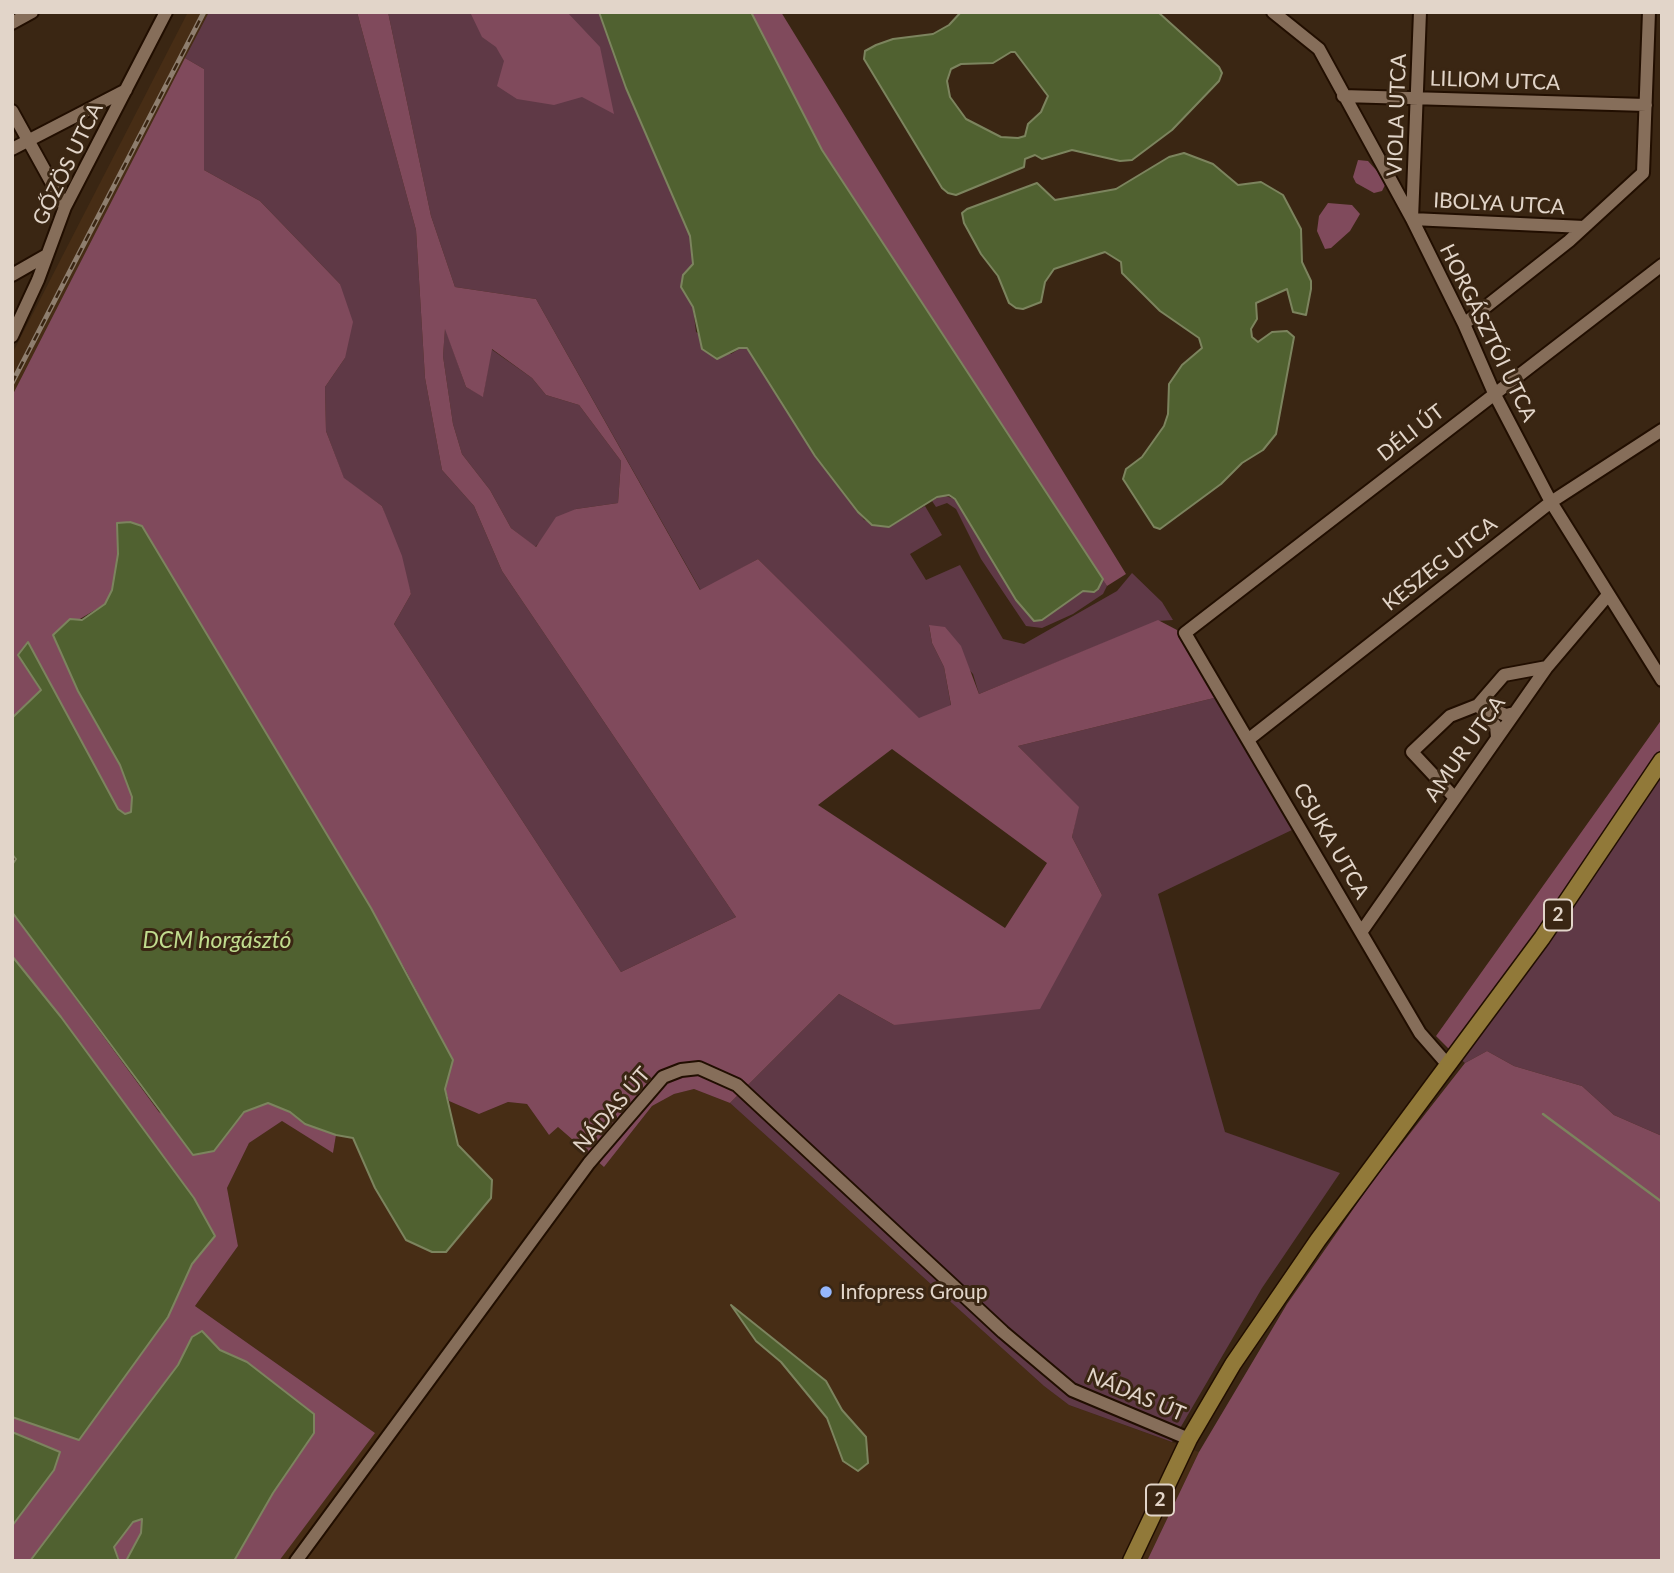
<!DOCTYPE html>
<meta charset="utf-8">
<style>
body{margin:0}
#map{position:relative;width:1674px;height:1573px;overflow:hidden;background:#3a2613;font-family:Lato,sans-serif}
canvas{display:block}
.frame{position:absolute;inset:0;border:14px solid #e2d5c9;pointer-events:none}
</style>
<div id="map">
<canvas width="1674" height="1573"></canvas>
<div class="frame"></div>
</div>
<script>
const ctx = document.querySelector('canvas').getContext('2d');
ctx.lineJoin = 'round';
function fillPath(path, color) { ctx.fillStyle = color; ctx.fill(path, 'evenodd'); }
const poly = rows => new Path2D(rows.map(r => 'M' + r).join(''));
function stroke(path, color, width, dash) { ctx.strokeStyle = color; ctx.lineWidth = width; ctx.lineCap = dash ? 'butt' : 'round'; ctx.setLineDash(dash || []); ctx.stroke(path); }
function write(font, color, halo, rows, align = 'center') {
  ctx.font = font + ' Lato,sans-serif'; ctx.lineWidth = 6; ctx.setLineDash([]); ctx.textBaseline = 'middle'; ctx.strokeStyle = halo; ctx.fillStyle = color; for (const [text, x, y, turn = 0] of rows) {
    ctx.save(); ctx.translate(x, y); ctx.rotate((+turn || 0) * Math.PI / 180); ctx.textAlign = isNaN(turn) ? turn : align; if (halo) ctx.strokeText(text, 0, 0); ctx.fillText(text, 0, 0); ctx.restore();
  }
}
const built = poly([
 [188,12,209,12,12,396,12,354],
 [694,1089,730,1103,1044,1386,1069,1405,1199,1452,1147,1561,279,1561,375,1433,195,1306,238,1246,227,1188,249,1143,282,1121,333,1153,336,1135,353,1138,375,1188,406,1239,446,1252,491,1198,492,1181,458,1145,449,1101,479,1114,508,1102,527,1104,549,1135,558,1127,604,1167,652,1106,674,1094]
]);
const green = poly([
 [209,12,357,12,416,230,425,378,442,470,474,506,502,571,736,917,621,972,394,624,411,594,382,506,344,479,326,431,325,387,345,358,340,284,260,201,204,170,204,69,185,58],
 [388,12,599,12,626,89,690,236,693,264,681,287,693,307,696,332,731,354,744,346,753,354,815,456,858,512,864,520,889,527,925,506,942,535,910,554,926,580,960,565,1003,639,1024,644,1117,591,1132,573,1162,602,1173,620,1158,621,979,694,973,674,929,626,932,643,944,667,951,706,919,719,758,559,701,591,536,299,455,287,431,216],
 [445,327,466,387,483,396,491,349,532,378,546,395,579,405,621,461,618,503,576,509,535,547,511,528,490,490,462,454,453,424,443,356],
 [942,495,955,499,1016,600,1034,621,1042,620,1083,591,1098,589,1103,579,1107,586,1103,594,1073,614,1042,628,1026,626,981,559,956,509,947,503,936,507,932,501],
 [1218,697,1294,829,1158,894,1225,1132,1340,1173,1262,1288,1172,1442,1069,1405,1044,1386,730,1103,839,994,894,1025,1102,895,1072,837,1078,807,1018,746],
 [1662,752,1662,1136,1614,1115,1582,1086,1514,1066,1487,1051,1465,1063,1451,1051,1578,877]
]);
const forest = poly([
 [357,12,388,12,431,216,455,287,536,299,700,590,758,559,919,718,951,705,944,667,932,643,929,625,945,627,961,646,979,694,1158,620,1177,630,1218,697,1018,746,1079,807,1072,837,1102,895,1040,1009,894,1025,839,994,730,1103,694,1089,674,1094,652,1106,604,1167,558,1127,549,1135,527,1104,508,1102,479,1114,449,1101,445,1089,453,1060,405,969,142,526,117,523,118,554,112,590,105,604,53,635,78,691,120,765,132,797,131,812,125,814,118,809,28,642,18,655,41,691,12,718,12,396,185,58,204,69,204,170,260,201,340,284,353,322,345,358,325,387,326,431,344,478,382,506,402,556,411,594,394,624,621,972,736,917,502,571,474,506,442,470,425,378,416,230],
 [445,329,466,387,483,397,492,349,532,378,546,395,579,405,621,461,618,503,576,509,556,517,536,547,511,528,490,490,462,454,453,424,443,356],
 [892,749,1047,863,1005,928,818,805],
 [470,12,567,12,600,47,614,114,582,97,554,105,517,99,497,86,504,61,496,47,482,37],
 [751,12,781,12,1126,574,1107,586,822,150],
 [1358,160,1368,161,1377,171,1385,185,1382,191,1374,193,1356,183,1353,177],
 [1328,203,1352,205,1360,214,1350,231,1331,248,1325,249,1317,231,1319,216],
 [1662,719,1662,752,1578,877,1451,1051,1436,1036],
 [12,912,159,1112,214,1151,244,1112,268,1103,290,1112,305,1124,336,1135,333,1153,282,1121,249,1143,227,1188,238,1246,195,1306,375,1433,279,1561,234,1561,273,1493,314,1433,314,1414,247,1362,192,1337,178,1365,30,1561,12,1561,12,1526,54,1470,60,1453,12,1432,12,1417,79,1439,168,1317,192,1264,215,1236,194,1198,61,1017,12,956],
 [1487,1051,1514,1066,1582,1086,1614,1115,1662,1136,1662,1561,1147,1561,1199,1452,1287,1304,1372,1182,1465,1063],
 [142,1519,142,1533,132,1552,126,1561,120,1561,114,1547,133,1522]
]);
const water = poly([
 [599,12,751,12,822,150,1103,579,1098,589,1094,592,1083,591,1042,620,1034,621,1016,600,955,499,949,495,937,497,889,527,872,525,858,512,815,456,747,348,739,348,717,359,702,349,693,307,681,287,683,275,693,264,690,236,626,88,599,12],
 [961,12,1158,12,1219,67,1222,73,1219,81,1172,130,1132,160,1120,161,1072,150,1042,159,1035,155,1025,159,1024,167,956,195,948,193,942,188,864,59,865,51,876,45,893,39,933,34,949,25,961,12],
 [1011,52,1015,52,1048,96,1041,112,1028,124,1025,136,1018,138,1001,137,966,119,950,97,947,81,951,69,961,64,993,63,1011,52],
 [1184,153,1213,164,1238,185,1261,182,1283,195,1301,229,1302,262,1311,281,1311,289,1306,315,1293,312,1287,289,1256,303,1257,319,1251,329,1252,337,1258,342,1272,332,1287,331,1294,337,1276,434,1263,450,1242,463,1221,484,1160,529,1154,527,1123,479,1126,469,1142,457,1164,426,1168,414,1169,384,1182,365,1202,348,1199,338,1160,311,1122,273,1121,262,1105,252,1054,269,1045,282,1041,302,1023,309,1016,308,1009,303,998,276,981,254,964,223,962,213,967,209,1037,183,1055,200,1116,189,1169,157,1184,153],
 [130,522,142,526,371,908,453,1060,445,1089,458,1145,492,1180,491,1198,446,1252,432,1252,406,1240,375,1188,353,1138,336,1135,305,1124,290,1112,268,1103,244,1112,214,1151,193,1155,12,912,12,865,16,859,12,854,12,718,41,690,18,655,28,642,118,809,125,814,131,812,132,797,120,765,78,691,53,635,70,619,82,620,105,604,112,590,118,554,117,523,130,522],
 [12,956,61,1017,194,1198,215,1236,192,1264,168,1317,79,1440,12,1417,12,956],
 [731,1305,826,1381,842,1410,866,1437,868,1463,858,1471,843,1461,827,1418,781,1362,756,1341,731,1305],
 [202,1331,220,1350,247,1362,314,1414,314,1433,273,1493,234,1561,126,1561,141,1533,142,1519,133,1522,114,1547,119,1561,30,1561,178,1365,192,1337,202,1331],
 [12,1432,60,1452,54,1470,12,1526,12,1432]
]);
const stream = poly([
 [1543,1114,1662,1202]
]);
const minor = poly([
 [1273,12,1319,49,1412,219,1464,324,1494,393,1551,502,1662,680],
 [12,23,32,12],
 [1343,96,1646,105],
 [12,111,65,207],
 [12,149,126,90],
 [1412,219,1420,12],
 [1412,219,1584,227],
 [12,275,47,255],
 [1464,324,1569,241,1643,173,1649,12],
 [12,336,38,280,65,207,166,12],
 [1478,705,1496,726,1497,737],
 [1479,705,1506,715,1514,713],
 [1249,739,1551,502,1662,430],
 [1454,797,1412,752,1450,716,1478,705,1504,675,1547,667],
 [1362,931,1547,667,1608,595],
 [1448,1065,1420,1033,1185,633,1662,265],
 [296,1561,589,1163,663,1077,681,1070,699,1068,737,1085,1003,1332,1072,1390,1189,1439]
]);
const major = poly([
 [1131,1561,1189,1439,1233,1364,1318,1240,1542,938,1662,760]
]);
const rail = poly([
 [12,383,204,12]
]);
const markers = [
 [826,1292,7,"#95b7fd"]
];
const shields = [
 [1558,915,28],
 [1160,1500,28]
];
const shieldNames = [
 ["2",1558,915],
 ["2",1160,1500]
];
const streetNames = [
 ["LILIOM UTCA",1495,81,2],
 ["VIOLA UTCA",1397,115,-88],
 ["GŐZÖS UTCA",68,164,-64],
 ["IBOLYA UTCA",1499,204,3],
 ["HORGÁSZTÓI UTCA",1488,333,64],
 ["DÉLI ÚT",1411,433,-38],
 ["KESZEG UTCA",1440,564,-38],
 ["AMUR UTCA",1465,749,-55],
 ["CSUKA UTCA",1331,841,60],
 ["NÁDAS ÚT",612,1110,-49],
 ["NÁDAS ÚT",1136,1395,23]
];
const poiNames = [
 ["Infopress Group",840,1292]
];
const waterNames = [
 ["DCM horgásztó",217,941]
];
fillPath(built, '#472d15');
fillPath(green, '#5f3946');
fillPath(forest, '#804a5c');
fillPath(water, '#506130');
stroke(water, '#7c845e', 2);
stroke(stream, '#7c845e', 2.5);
stroke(minor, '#210e00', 16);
stroke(major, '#210e00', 19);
stroke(minor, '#866e5a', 12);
stroke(major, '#917939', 16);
stroke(rail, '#8e7e6e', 5);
stroke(rail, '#3a2613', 2.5, [8]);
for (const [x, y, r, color] of markers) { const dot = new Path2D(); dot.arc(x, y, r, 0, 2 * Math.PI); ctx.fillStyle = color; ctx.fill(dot); stroke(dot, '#3a2613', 2.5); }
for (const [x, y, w] of shields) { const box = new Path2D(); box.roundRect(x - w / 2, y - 15.5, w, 31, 5); ctx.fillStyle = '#3a2613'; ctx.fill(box); stroke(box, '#e2d5c9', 2); }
write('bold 19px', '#e2d5c9', null, shieldNames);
write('21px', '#e2d5c9', '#3a2613', streetNames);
write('21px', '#e2d5c9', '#3a2613', poiNames, 'left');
write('italic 23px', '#c0dc8e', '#3a2613', waterNames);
</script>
